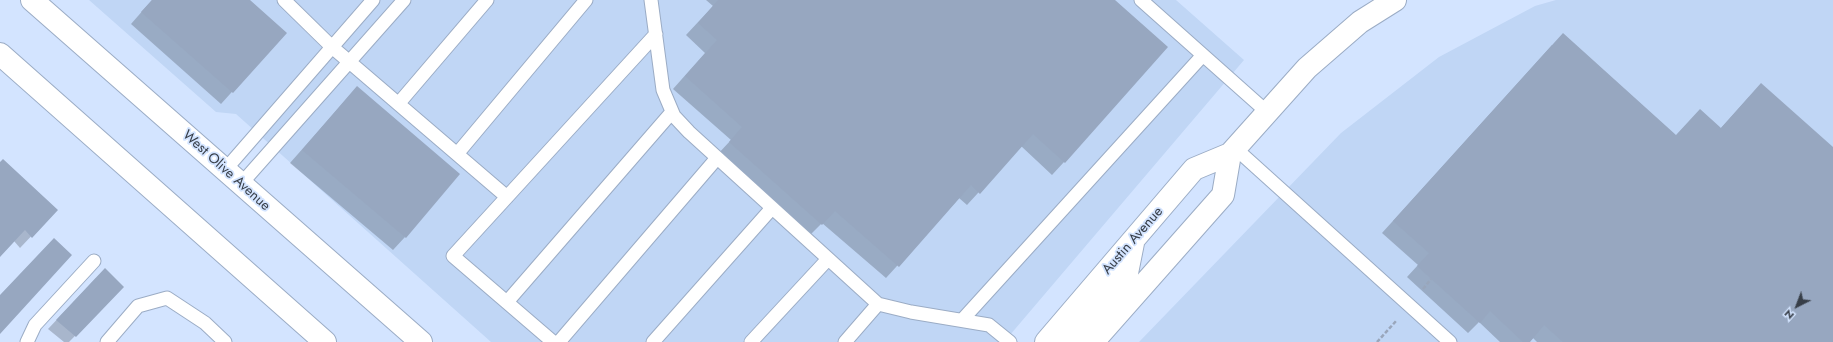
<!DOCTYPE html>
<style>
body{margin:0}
#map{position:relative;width:1833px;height:342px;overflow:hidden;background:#d3e4ff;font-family:Jost,sans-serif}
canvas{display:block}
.north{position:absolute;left:1777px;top:286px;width:40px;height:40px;-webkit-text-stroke:3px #d3e4ff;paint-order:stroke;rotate:222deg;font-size:11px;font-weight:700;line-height:16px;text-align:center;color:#373e48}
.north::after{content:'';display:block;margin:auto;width:14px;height:18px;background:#373e48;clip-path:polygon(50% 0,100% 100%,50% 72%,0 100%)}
</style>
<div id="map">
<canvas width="1833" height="342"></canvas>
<div class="north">N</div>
</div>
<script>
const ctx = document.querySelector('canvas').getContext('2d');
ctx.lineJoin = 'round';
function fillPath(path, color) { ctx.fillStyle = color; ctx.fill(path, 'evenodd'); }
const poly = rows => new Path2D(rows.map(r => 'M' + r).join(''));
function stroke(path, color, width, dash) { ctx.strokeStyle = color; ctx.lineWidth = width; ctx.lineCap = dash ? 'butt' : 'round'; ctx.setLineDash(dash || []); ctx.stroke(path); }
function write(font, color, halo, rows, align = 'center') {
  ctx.font = font + ' Jost,sans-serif'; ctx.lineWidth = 3.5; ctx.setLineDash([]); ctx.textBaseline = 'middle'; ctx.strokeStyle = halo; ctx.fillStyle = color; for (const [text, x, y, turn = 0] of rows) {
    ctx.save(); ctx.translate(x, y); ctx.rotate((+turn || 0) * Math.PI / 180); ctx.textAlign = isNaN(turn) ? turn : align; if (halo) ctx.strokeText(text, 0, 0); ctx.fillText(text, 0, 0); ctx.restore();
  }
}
const built = poly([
 [89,0,1176,0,1244,60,1004,342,491,342,236,114,216,112],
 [1556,0,1833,0,1833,342,1139,342,1341,133,1439,57,1535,6]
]);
const shadow = poly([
 [152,0,249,0,285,33,221,104,131,24],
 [706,0,1113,0,1064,162,1052,175,1021,146,967,205,959,198,886,278,822,223,809,236,717,155,731,140,673,89,705,53,686,35,713,6],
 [1552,45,1676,136,1721,128,1749,97,1833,148,1833,342,1537,342,1533,338,1529,342,1500,342,1479,322,1468,333,1407,277,1418,265,1382,233],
 [357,87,405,237,393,250,290,163],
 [0,163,56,210,20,248,14,241,0,255],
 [96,278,123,287,69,342,64,342,48,329]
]);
const building = poly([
 [152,0,250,0,287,33,233,93,141,12],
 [718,0,1115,0,1168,47,1065,163,1033,134,980,194,971,185,899,267,835,211,822,225,729,142,742,127,685,76,717,40,698,23],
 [1563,33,1676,135,1700,109,1721,128,1761,83,1833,147,1833,342,1563,342,1544,325,1530,342,1523,342,1490,311,1480,323,1417,266,1429,253,1393,221],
 [357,86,460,174,406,238,302,150],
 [3,159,58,210,32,238,25,230,0,257,0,162],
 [54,238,72,255,0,334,0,295],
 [105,268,124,287,76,337,56,320]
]);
const path = poly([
 [1423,289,1431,279],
 [1377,342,1397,320]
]);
const service = poly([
 [284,0,332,47,507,197],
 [651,0,663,90,674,116,689,132,878,304,911,312,989,325,1010,342],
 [1141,0,1267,112],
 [399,103,487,0],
 [1235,148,1450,342],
 [457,154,586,0],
 [225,170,373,0],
 [241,184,404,0],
 [507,302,672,112],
 [963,319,1203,55],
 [27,342,35,325,94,261],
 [107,342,138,306,167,298,205,323,225,342],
 [553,342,453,256,656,34],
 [559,342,717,158],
 [653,342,772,208],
 [751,342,828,259],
 [845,342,878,304]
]);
const minor = poly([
 [1046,342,1194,169,1230,154,1307,68,1360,22,1395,0],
 [1068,342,1081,325,1127,273,1133,243],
 [1093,342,1223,195,1230,154]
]);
const secondary = poly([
 [32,0,421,342],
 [0,54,325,342]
]);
const streetNames = [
 ["West Olive Avenue",226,171,42],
 ["Austin Avenue",1133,241,-49]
];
fillPath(built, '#c0d6f5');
fillPath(shadow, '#0003');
fillPath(building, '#97a7c0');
stroke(service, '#9bacc5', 15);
stroke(minor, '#9bacc5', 24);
stroke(secondary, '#9bacc5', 24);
stroke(path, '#99a6bb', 2.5, [4, 2]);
stroke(service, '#fff', 13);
stroke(minor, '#fff', 22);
stroke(secondary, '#fff', 22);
write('14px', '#373e48', '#d3e4ff', streetNames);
</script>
